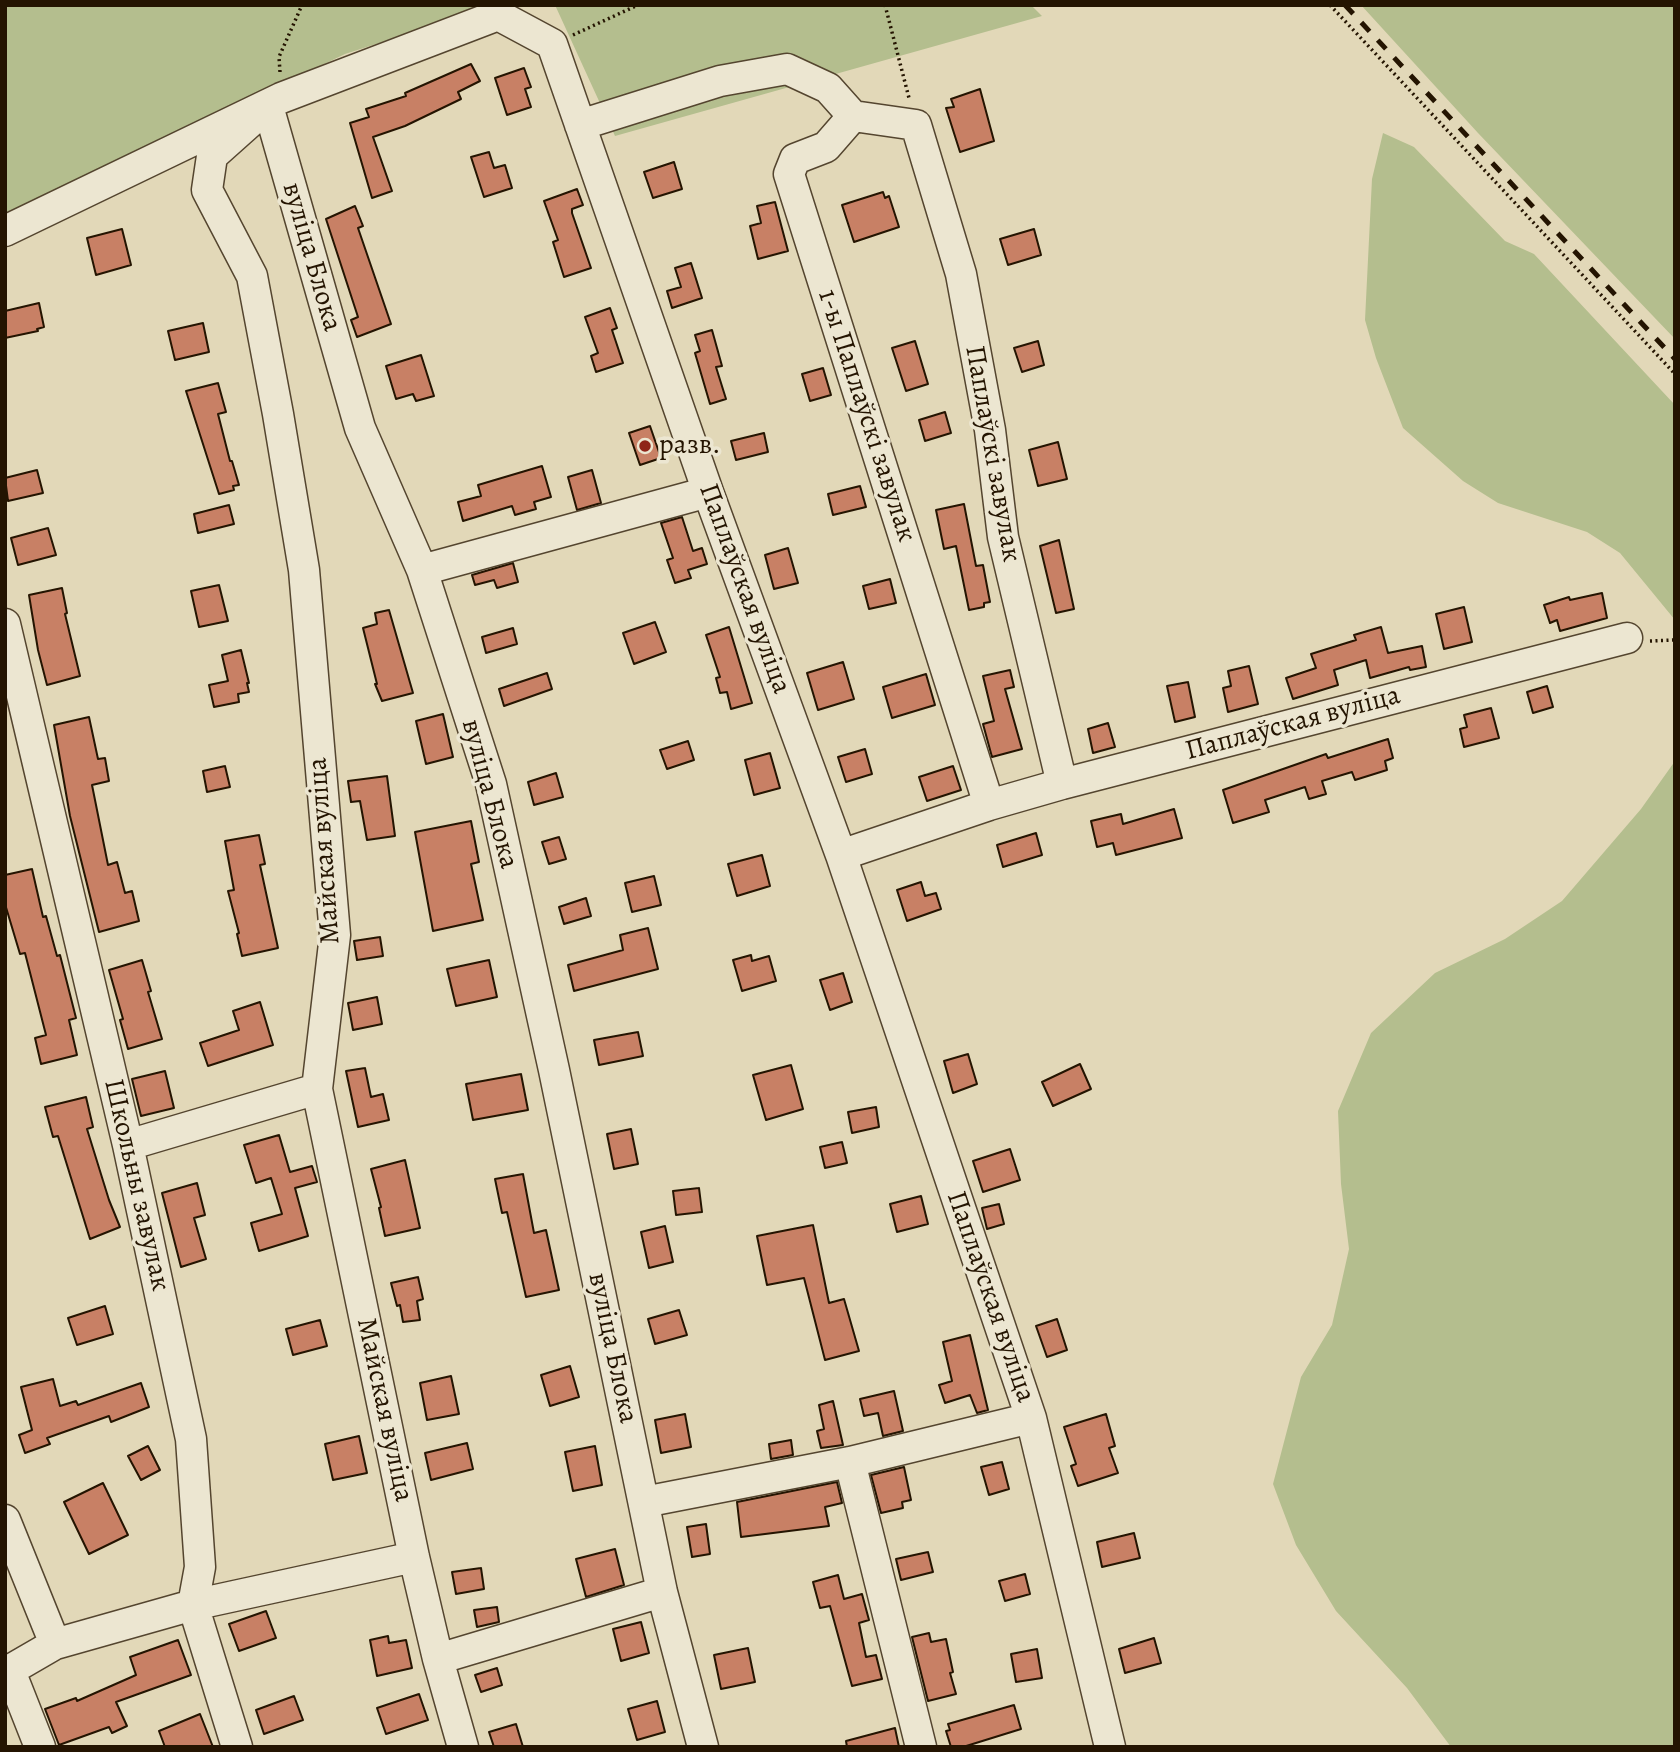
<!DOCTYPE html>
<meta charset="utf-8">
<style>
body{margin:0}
#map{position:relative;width:1680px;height:1752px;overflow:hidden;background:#e2d8b8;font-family:Alegreya,serif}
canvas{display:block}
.frame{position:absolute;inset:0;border:7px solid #241401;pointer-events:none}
</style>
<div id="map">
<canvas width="1680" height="1752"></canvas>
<div class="frame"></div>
</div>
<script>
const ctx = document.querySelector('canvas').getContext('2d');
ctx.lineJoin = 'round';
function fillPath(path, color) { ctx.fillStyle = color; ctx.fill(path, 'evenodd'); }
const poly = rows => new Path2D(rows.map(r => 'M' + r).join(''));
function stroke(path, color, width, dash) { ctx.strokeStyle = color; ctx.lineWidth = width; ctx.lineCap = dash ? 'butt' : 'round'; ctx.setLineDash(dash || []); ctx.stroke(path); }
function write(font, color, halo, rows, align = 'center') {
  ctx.font = font + ' Alegreya,serif'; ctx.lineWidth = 7; ctx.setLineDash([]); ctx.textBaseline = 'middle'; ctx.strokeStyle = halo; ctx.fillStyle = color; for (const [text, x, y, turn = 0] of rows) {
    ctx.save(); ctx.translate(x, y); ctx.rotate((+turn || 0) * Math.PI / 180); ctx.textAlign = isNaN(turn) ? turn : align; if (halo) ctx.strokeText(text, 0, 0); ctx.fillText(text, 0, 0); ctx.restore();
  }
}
const green = poly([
 [5,5,497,5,345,54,5,218],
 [555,5,1031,5,1042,16,615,136],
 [1361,5,1675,5,1675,339,1478,133],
 [1383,133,1414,147,1505,241,1534,254,1675,405,1675,620,1620,553,1587,532,1498,503,1463,481,1403,428,1376,358,1365,320,1372,179],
 [1675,761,1675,1747,1451,1747,1407,1688,1336,1611,1296,1545,1273,1484,1301,1377,1332,1325,1349,1249,1341,1184,1338,1111,1371,1033,1435,973,1505,939,1562,901,1641,809]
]);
const building = poly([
 [471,64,480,81,458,92,461,99,405,126,373,137,392,191,372,198,350,123,369,117,366,109,406,96,405,93,471,64],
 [524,68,531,87,525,89,531,107,507,115,495,78,524,68],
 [980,89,994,141,960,152,946,108,954,107,951,99,980,89],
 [489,152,494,168,505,165,512,188,484,197,471,157,489,152],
 [674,162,682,189,653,198,644,172,674,162],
 [577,189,583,205,572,209,572,213,591,268,564,277,553,242,558,240,544,201,577,189],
 [883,192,885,198,889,196,899,227,854,242,842,205,883,192],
 [775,202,788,251,758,259,750,226,761,223,757,206,775,202],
 [355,206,363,226,358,228,391,324,357,337,351,320,358,317,326,219,355,206],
 [122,229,131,265,96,275,87,238,122,229],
 [1034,229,1041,255,1008,265,1000,239,1034,229],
 [691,263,702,298,672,308,667,291,681,287,675,268,691,263],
 [39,303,44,327,37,329,38,331,5,338,5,311,39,303],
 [610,308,617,328,612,330,623,363,596,372,591,356,598,353,585,317,610,308],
 [203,323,209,352,175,360,168,331,203,323],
 [712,330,722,366,716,367,726,399,710,404,695,353,700,351,695,335,712,330],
 [915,341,928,384,906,391,892,348,915,341],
 [1038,341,1044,365,1022,372,1014,348,1038,341],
 [421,355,434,396,416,401,413,394,396,399,386,366,421,355],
 [823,368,831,395,810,401,802,374,823,368],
 [218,383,226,412,218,414,230,461,232,461,239,485,233,486,234,490,219,494,186,391,218,383],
 [945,412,951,433,925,441,919,420,945,412],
 [650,426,661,458,640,465,629,433,650,426],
 [764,433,768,452,736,460,731,441,764,433],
 [1058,442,1067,479,1038,486,1029,450,1058,442],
 [542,466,551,497,534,502,536,509,515,515,512,506,463,521,458,502,481,496,478,485,542,466],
 [37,470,43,493,8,501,5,478,37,470],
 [592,470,601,503,577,510,568,477,592,470],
 [860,486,866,507,833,515,828,494,860,486],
 [964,504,976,566,983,565,990,602,984,603,984,607,969,610,956,546,944,549,936,510,964,504],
 [229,505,234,524,198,533,194,514,229,505],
 [682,517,693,551,702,548,707,564,688,570,691,578,675,583,667,560,673,558,661,523,682,517],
 [48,528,56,555,18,565,11,538,48,528],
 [1059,540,1074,609,1056,613,1040,546,1059,540],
 [788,548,798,583,774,589,765,555,788,548],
 [513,563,518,582,497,588,494,580,475,585,472,575,513,563],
 [890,579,896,603,869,609,863,586,890,579],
 [219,585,228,621,199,627,191,591,219,585],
 [62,588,67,613,65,614,80,676,47,685,38,650,29,595,62,588],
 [1602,593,1607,618,1560,631,1557,620,1550,623,1544,605,1569,597,1570,600,1602,593],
 [1464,607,1472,642,1444,649,1436,614,1464,607],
 [389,610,413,693,382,701,375,684,377,684,363,628,377,624,375,613,389,610],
 [655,622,666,652,634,664,623,633,655,622],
 [729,627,752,703,731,709,727,692,720,693,716,678,720,677,706,635,729,627],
 [1381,627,1388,653,1422,646,1426,667,1410,670,1409,667,1370,678,1366,660,1334,670,1338,685,1293,699,1286,678,1316,668,1311,654,1356,640,1354,635,1381,627],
 [513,628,517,644,486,653,482,637,513,628],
 [241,650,249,683,247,683,249,692,238,694,239,702,214,707,209,685,228,681,222,655,241,650],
 [843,662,854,699,818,710,807,673,843,662],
 [1249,666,1258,704,1228,712,1223,688,1231,686,1228,671,1249,666],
 [1010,670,1014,687,1005,689,1022,749,992,757,983,724,994,721,983,676,1010,670],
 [547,673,552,689,504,706,499,689,547,673],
 [926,674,935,705,892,718,883,687,926,674],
 [1188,682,1195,717,1175,722,1167,686,1188,682],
 [1547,686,1553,707,1533,713,1527,692,1547,686],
 [1491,708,1499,738,1464,747,1460,729,1467,727,1464,715,1491,708],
 [443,714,453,757,426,764,416,721,443,714],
 [89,717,98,759,105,758,109,781,92,785,108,865,117,862,125,893,132,891,139,921,99,932,70,816,54,725,89,717],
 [1108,723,1115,747,1093,753,1088,729,1108,723],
 [1388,739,1393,758,1385,761,1387,770,1355,780,1352,772,1322,781,1326,794,1309,799,1305,787,1265,800,1269,812,1233,823,1223,790,1326,754,1328,758,1388,739],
 [688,741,694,760,667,769,660,750,688,741],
 [865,749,872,774,846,782,838,757,865,749],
 [770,753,780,788,754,795,745,760,770,753],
 [225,766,230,787,207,792,203,771,225,766],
 [953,766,961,790,927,801,919,777,953,766],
 [556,773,563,797,534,805,528,782,556,773],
 [387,776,395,836,367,840,360,801,351,802,348,781,387,776],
 [1174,809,1182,838,1116,855,1113,843,1097,847,1091,821,1121,814,1123,824,1174,809],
 [471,821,479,862,471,864,483,920,433,931,415,832,471,821],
 [1036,833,1042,855,1003,867,997,845,1036,833],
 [259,835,265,864,260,865,278,948,242,956,237,934,239,933,228,891,234,890,225,841,259,835],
 [559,837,566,859,549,864,542,842,559,837],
 [762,855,770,886,737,896,728,864,762,855],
 [32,869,43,917,46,916,57,956,60,955,76,1018,69,1020,77,1055,41,1064,35,1038,46,1035,25,953,20,954,5,904,5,875,32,869],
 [654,876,661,905,632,912,625,883,654,876],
 [921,882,925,896,936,893,941,909,907,921,897,890,921,882],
 [586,898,591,916,564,924,559,907,586,898],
 [648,928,658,969,574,991,568,965,623,950,620,935,648,928],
 [380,937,383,956,357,960,354,941,380,937],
 [751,955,752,961,769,956,776,981,742,991,733,960,751,955],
 [142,960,151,991,148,992,162,1039,128,1049,120,1020,123,1019,109,970,142,960],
 [489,960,497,997,456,1006,447,969,489,960],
 [843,973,852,1002,830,1010,820,980,843,973],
 [377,997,382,1024,353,1030,348,1003,377,997],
 [260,1002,273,1045,208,1066,200,1043,239,1030,233,1011,260,1002],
 [638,1032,643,1056,599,1065,594,1040,638,1032],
 [968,1054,977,1084,953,1093,944,1061,968,1054],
 [1080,1064,1091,1089,1053,1106,1042,1082,1080,1064],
 [791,1065,803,1109,766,1120,753,1075,791,1065],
 [365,1068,371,1097,383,1094,389,1120,358,1127,346,1071,365,1068],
 [165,1071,174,1108,141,1116,132,1079,165,1071],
 [521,1074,528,1110,473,1120,466,1084,521,1074],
 [86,1097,93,1127,87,1129,109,1200,120,1227,90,1239,58,1136,53,1137,45,1107,86,1097],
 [876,1107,879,1127,852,1133,848,1112,876,1107],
 [631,1129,638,1164,614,1169,607,1134,631,1129],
 [279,1135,290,1172,312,1166,317,1182,295,1188,308,1236,259,1251,251,1223,282,1214,271,1178,256,1183,244,1145,279,1135],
 [842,1142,847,1163,825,1168,820,1147,842,1142],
 [1010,1149,1020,1180,983,1192,973,1161,1010,1149],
 [405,1160,420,1228,385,1236,379,1208,381,1207,371,1169,405,1160],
 [523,1174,534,1233,546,1230,559,1290,526,1297,507,1212,502,1213,495,1179,523,1174],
 [197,1183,205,1215,194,1218,206,1259,181,1267,162,1193,197,1183],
 [699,1188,702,1212,676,1215,673,1191,699,1188],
 [921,1196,928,1224,897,1232,890,1204,921,1196],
 [999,1204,1004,1224,987,1229,982,1208,999,1204],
 [813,1225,829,1303,844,1299,859,1351,825,1360,804,1278,767,1285,757,1236,813,1225],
 [665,1226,673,1262,649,1268,641,1232,665,1226],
 [418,1277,423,1299,417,1301,420,1320,403,1322,400,1305,397,1306,391,1283,418,1277],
 [105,1306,113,1334,77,1345,68,1318,105,1306],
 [679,1310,687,1335,655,1344,648,1319,679,1310],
 [1057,1319,1067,1350,1047,1357,1036,1326,1057,1319],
 [320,1320,327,1346,293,1355,286,1329,320,1320],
 [970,1335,988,1410,977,1413,970,1395,945,1403,939,1385,952,1381,943,1342,970,1335],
 [570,1366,579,1397,550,1406,541,1375,570,1366],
 [451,1376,459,1414,427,1420,420,1383,451,1376],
 [53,1379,60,1406,76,1401,78,1405,141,1383,149,1407,111,1422,109,1416,47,1438,50,1444,25,1453,19,1435,32,1430,21,1387,53,1379],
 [894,1391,903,1431,883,1436,878,1413,864,1416,860,1399,894,1391],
 [833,1401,843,1445,821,1448,817,1431,824,1429,819,1405,833,1401],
 [685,1414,691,1447,661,1453,655,1420,685,1414],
 [1106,1414,1115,1446,1109,1448,1118,1473,1078,1486,1071,1466,1076,1464,1064,1427,1106,1414],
 [359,1436,367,1473,333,1480,325,1444,359,1436],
 [791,1440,793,1455,771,1459,769,1444,791,1440],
 [467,1443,473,1469,431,1480,425,1453,467,1443],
 [148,1446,160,1470,141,1480,128,1456,148,1446],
 [595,1446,602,1485,573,1491,565,1452,595,1446],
 [1002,1462,1009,1489,989,1495,981,1467,1002,1462],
 [904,1467,911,1500,902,1502,903,1508,881,1513,871,1475,904,1467],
 [837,1482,842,1503,825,1507,829,1526,741,1537,737,1502,837,1482],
 [103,1483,128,1535,89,1554,64,1502,103,1483],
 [706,1524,710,1554,692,1557,687,1527,706,1524],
 [1134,1533,1140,1558,1102,1567,1097,1542,1134,1533],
 [615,1549,624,1585,586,1597,576,1559,615,1549],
 [928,1552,933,1572,901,1580,896,1559,928,1552],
 [481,1568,484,1589,456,1594,452,1572,481,1568],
 [1025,1574,1030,1594,1005,1601,999,1581,1025,1574],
 [838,1575,844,1599,862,1594,869,1620,859,1623,866,1657,876,1655,882,1679,852,1686,830,1606,820,1608,813,1582,838,1575],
 [497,1607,499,1622,477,1627,474,1610,497,1607],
 [266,1611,276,1638,239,1651,229,1624,266,1611],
 [641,1622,649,1653,621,1661,613,1629,641,1622],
 [929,1633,931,1642,946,1639,953,1672,950,1673,956,1694,928,1701,912,1637,929,1633],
 [388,1636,389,1643,406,1640,412,1668,377,1676,370,1640,388,1636],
 [1154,1638,1161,1663,1125,1673,1119,1649,1154,1638],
 [178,1640,191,1675,116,1702,127,1726,112,1733,109,1727,59,1745,45,1709,76,1698,77,1701,136,1675,130,1657,178,1640],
 [748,1648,755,1682,721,1689,714,1655,748,1648],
 [1037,1649,1042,1678,1016,1682,1011,1654,1037,1649],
 [497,1668,502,1685,481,1692,475,1675,497,1668],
 [419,1694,428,1720,386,1734,377,1708,419,1694],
 [294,1696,303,1720,264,1734,256,1710,294,1696],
 [657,1701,665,1732,637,1740,628,1709,657,1701],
 [1014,1705,1021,1729,963,1747,951,1747,946,1731,950,1730,948,1724,1014,1705],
 [200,1714,213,1747,165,1747,159,1731,200,1714],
 [516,1724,523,1747,494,1747,489,1732,516,1724],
 [895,1728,899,1747,847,1747,846,1741,895,1728]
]);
const path = poly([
 [885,5,909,98],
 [1330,5,1675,374],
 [573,35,638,5],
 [280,72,279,57,302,5],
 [1650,641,1675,640]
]);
const minor = poly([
 [580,125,720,81,787,69,828,88,853,116],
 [5,231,281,98,498,15,552,44,708,492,841,855,1031,1418,1110,1747],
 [422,570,708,492],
 [5,624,128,1145,191,1439,200,1567,193,1605,237,1747],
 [989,805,789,174,795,159,826,147,853,116,916,125,961,274,990,430,1003,537,1062,784],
 [841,855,989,805,1062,784,1627,638],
 [128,1145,317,1089],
 [850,1462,921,1747],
 [644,1502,850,1462,1031,1418],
 [5,1520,55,1644],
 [438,1659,662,1592],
 [10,1671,40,1747],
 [5,1673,55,1644,193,1605,414,1557],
 [463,1747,438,1659,414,1557,317,1089,335,935,304,570,278,414,252,276,207,190,212,156,268,106,360,428,422,570,491,784,554,1070,662,1592,703,1747]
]);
const rail = poly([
 [1345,5,1675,359]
]);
const markers = [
 [645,446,7,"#8f2418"]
];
const streetNames = [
 ["вуліца Блока",311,257,74],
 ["1-ы Паплаўскі завулак",866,416,72],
 ["Паплаўскі завулак",992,454,80],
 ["Паплаўская вуліца",744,589,70],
 ["Паплаўская вуліца",1293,724,-15],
 ["вуліца Блока",489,794,75],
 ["Майская вуліца",325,851,-94],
 ["Школьны завулак",136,1185,77],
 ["Паплаўская вуліца",990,1297,71],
 ["вуліца Блока",612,1348,78],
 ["Майская вуліца",384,1410,78]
];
const poiNames = [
 ["разв.",659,446]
];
fillPath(green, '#b4be8e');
fillPath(building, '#c88065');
stroke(building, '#241401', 2);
stroke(minor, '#54452f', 33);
stroke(path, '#241401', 3.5, [2, 3.5]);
stroke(minor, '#ece6d1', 30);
stroke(rail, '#241401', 5, [12, 12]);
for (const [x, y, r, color] of markers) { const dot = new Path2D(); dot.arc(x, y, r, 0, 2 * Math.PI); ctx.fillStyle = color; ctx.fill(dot); stroke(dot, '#ece6d1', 2.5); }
write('28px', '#241401', '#ece6d1', streetNames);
write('28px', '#241401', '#ece6d1', poiNames, 'left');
</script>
